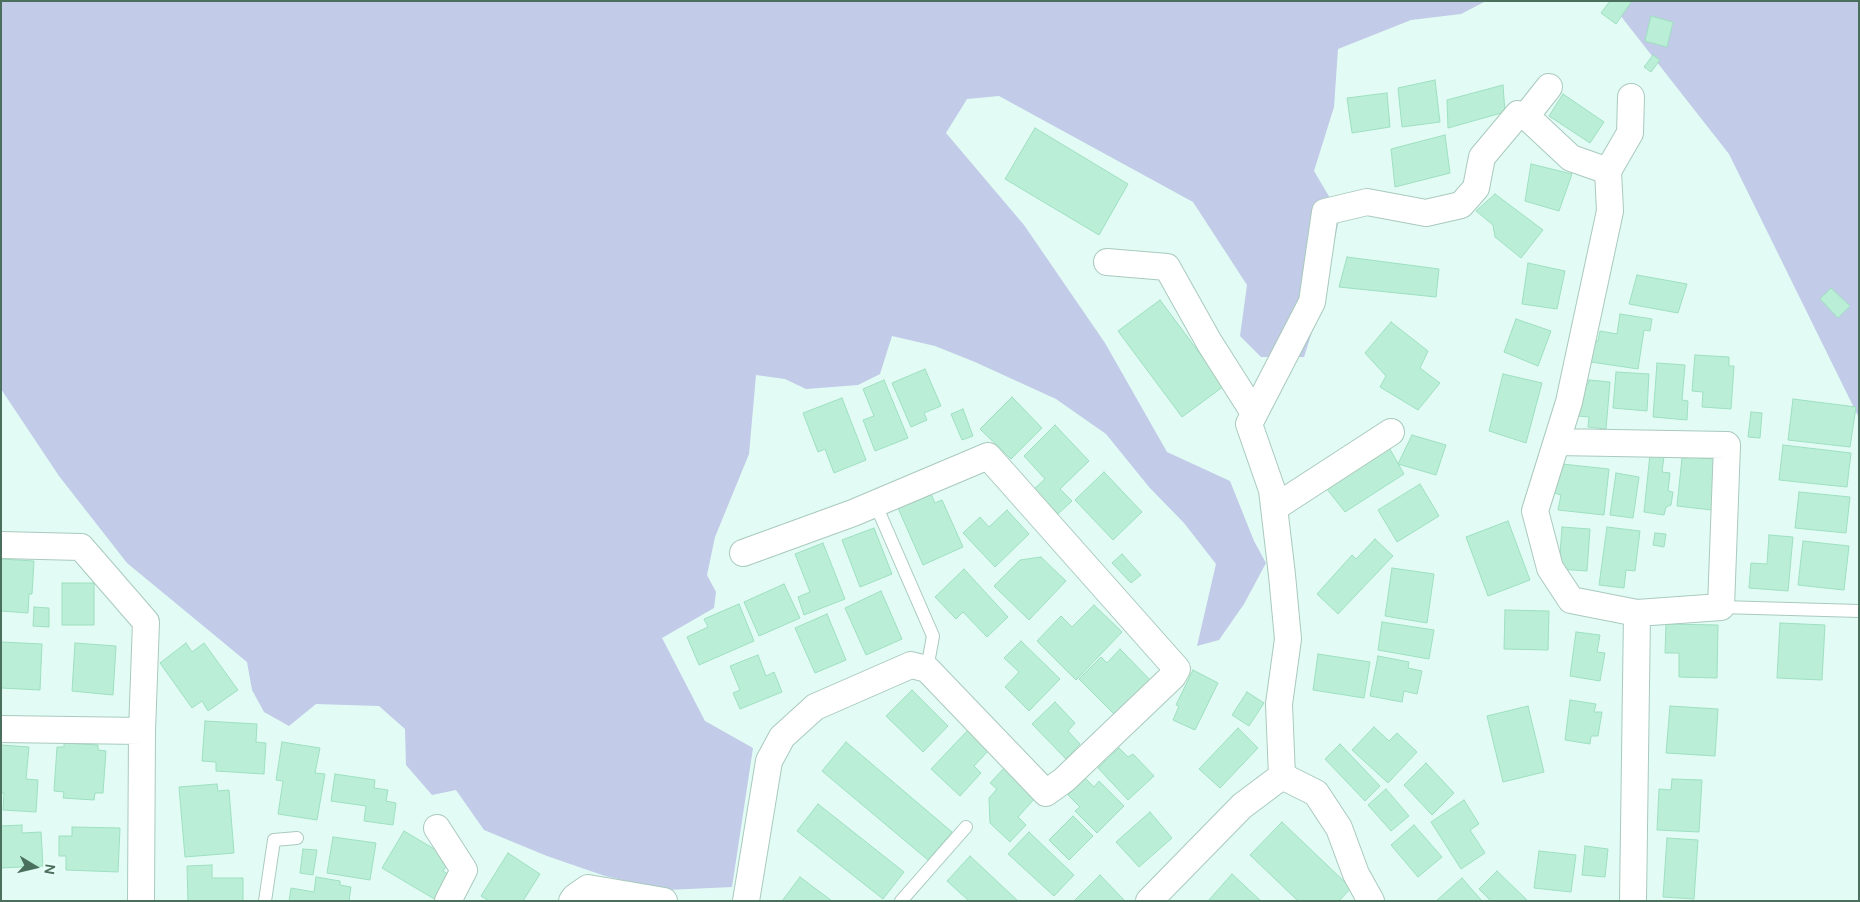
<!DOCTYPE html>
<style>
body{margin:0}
#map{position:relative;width:1860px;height:902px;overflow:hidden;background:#e2fbf5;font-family:"DM Sans",sans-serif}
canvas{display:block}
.frame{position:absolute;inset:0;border:2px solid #4a705d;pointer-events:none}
.north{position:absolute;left:10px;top:842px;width:50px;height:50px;-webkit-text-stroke:4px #e8fef8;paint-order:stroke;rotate:99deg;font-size:14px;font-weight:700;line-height:20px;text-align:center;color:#4a705d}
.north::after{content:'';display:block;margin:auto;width:18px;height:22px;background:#4a705d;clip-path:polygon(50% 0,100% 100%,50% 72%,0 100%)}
</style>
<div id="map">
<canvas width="1860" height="902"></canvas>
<div class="frame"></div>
<div class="north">N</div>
</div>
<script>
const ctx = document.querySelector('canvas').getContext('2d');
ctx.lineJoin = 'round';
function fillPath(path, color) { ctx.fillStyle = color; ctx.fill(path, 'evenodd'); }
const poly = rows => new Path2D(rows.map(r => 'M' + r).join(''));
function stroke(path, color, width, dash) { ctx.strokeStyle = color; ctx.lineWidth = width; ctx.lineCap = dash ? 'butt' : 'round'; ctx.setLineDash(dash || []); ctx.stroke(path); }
const green = poly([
 [1,1,1486,1,1461,14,1411,20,1338,49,1334,107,1314,171,1340,215,1321,304,1304,357,1261,357,1240,336,1247,285,1193,202,999,96,967,99,946,133,1024,225,1105,343,1167,452,1230,481,1254,541,1266,563,1244,604,1219,640,1197,646,1216,564,1184,523,1149,487,1106,434,1056,399,975,362,935,346,892,336,880,374,858,385,806,389,785,379,756,375,749,454,715,537,707,575,716,592,714,608,662,638,705,721,753,748,732,887,667,890,605,876,547,856,484,830,456,790,432,795,406,765,405,729,379,706,316,704,289,726,264,712,252,690,247,662,127,563,59,476,1,389],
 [1609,1,1859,1,1859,418,1729,154]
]);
const building = poly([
 [1610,1,1632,1,1616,24,1601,13,1610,1],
 [1651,16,1673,22,1667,47,1645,41,1651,16],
 [1653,55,1660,60,1651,72,1644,67,1653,55],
 [1435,80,1440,122,1402,127,1398,88,1435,80],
 [1503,85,1505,112,1448,128,1447,100,1503,85],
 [1387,93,1390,127,1352,133,1347,98,1387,93],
 [1563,94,1604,122,1590,143,1549,116,1563,94],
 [1035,128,1128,184,1099,235,1005,179,1035,128],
 [1445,135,1450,173,1395,187,1391,149,1445,135],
 [1531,164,1572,174,1559,211,1525,201,1531,164],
 [1495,194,1543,230,1521,258,1495,237,1493,225,1476,211,1495,194],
 [1347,257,1439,269,1436,297,1339,287,1347,257],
 [1528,263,1565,271,1557,309,1522,304,1528,263],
 [1637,275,1687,284,1678,313,1629,304,1637,275],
 [1831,288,1850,306,1838,318,1820,299,1831,288],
 [1160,300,1224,386,1182,417,1118,331,1160,300],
 [1620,314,1652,319,1650,331,1644,330,1638,369,1591,362,1594,341,1598,341,1600,331,1617,334,1620,314],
 [1516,319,1551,331,1538,366,1504,352,1516,319],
 [1391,322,1428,351,1420,368,1440,383,1418,410,1380,387,1386,376,1365,353,1391,322],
 [1695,355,1729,357,1729,366,1734,366,1731,409,1702,407,1703,392,1692,391,1695,355],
 [1657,363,1685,365,1682,400,1688,401,1687,420,1653,417,1657,363],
 [925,369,941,406,924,413,927,420,911,427,892,383,925,369],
 [1616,372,1649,374,1647,411,1613,408,1616,372],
 [1503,374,1542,383,1526,443,1489,431,1503,374],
 [884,380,908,438,875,451,863,420,874,416,863,389,884,380],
 [1589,380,1610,382,1606,429,1588,427,1589,417,1577,416,1580,383,1588,384,1589,380],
 [1012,397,1042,428,1011,459,980,429,1012,397],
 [842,398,866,460,834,473,825,449,818,452,803,413,842,398],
 [1793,399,1856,407,1850,447,1788,440,1793,399],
 [963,409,973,436,962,440,951,414,963,409],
 [1751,412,1762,413,1760,438,1748,437,1751,412],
 [1055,425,1089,461,1060,489,1072,501,1058,514,1034,489,1045,479,1024,456,1055,425],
 [1412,435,1446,445,1436,475,1398,464,1412,435],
 [1387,444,1404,474,1345,512,1323,484,1387,444],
 [1783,445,1851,453,1847,487,1779,480,1783,445],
 [1687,450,1701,452,1701,458,1717,459,1712,510,1677,506,1682,458,1686,458,1687,450],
 [1650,454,1664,456,1662,472,1670,473,1668,491,1673,492,1671,505,1666,507,1664,515,1644,512,1650,454],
 [1562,464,1609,469,1604,515,1558,510,1561,495,1554,493,1556,476,1560,476,1562,464],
 [1104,472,1142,512,1113,540,1075,500,1104,472],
 [1616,473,1639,477,1633,518,1610,515,1616,473],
 [1420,484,1439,516,1397,542,1378,510,1420,484],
 [1799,492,1850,497,1846,533,1795,528,1799,492],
 [931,494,935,503,942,500,963,547,923,565,898,508,931,494],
 [1007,510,1029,534,995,567,963,533,980,517,989,527,1007,510],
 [1508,521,1530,580,1488,596,1466,537,1508,521],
 [1562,527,1590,529,1587,571,1559,569,1562,527],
 [1607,527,1640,531,1635,571,1626,570,1624,588,1599,585,1607,527],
 [874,528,892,574,860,587,842,540,874,528],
 [1655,533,1666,534,1664,547,1653,545,1655,533],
 [1769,535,1793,537,1788,591,1749,588,1751,563,1767,564,1769,535],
 [1375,539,1393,556,1338,614,1317,594,1352,555,1356,559,1375,539],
 [1803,541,1849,546,1844,590,1798,585,1803,541],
 [823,543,845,599,804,615,798,597,810,592,795,554,823,543],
 [1122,554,1141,575,1131,583,1112,563,1122,554],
 [1041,557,1066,581,1029,620,994,586,1020,560,1041,557],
 [1,559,34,561,32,594,29,594,28,613,1,611,1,559],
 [1392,568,1434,574,1427,623,1385,616,1392,568],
 [964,569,1008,617,987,637,963,612,956,619,935,597,964,569],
 [62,583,94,583,94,625,62,625,62,583],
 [784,584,800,618,759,636,744,602,784,584],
 [881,591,902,639,866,655,845,608,881,591],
 [739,604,754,641,699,665,687,637,708,627,704,619,739,604],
 [1094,605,1122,632,1076,680,1037,641,1061,616,1072,627,1094,605],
 [34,607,49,608,49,627,33,626,34,607],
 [1505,610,1549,611,1548,650,1504,649,1505,610],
 [827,614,846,660,815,673,795,628,827,614],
 [1382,622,1434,630,1429,659,1378,650,1382,622],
 [1780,623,1825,625,1822,680,1777,678,1780,623],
 [1666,624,1718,625,1717,678,1679,677,1679,653,1665,653,1666,624],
 [1576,632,1600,635,1597,652,1605,653,1600,681,1570,676,1576,632],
 [1021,641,1060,679,1029,711,1005,687,1019,672,1004,658,1021,641],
 [1,642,42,644,40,690,1,688,1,642],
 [75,643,116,646,113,695,72,691,75,643],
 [186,643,192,652,204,643,238,690,208,711,202,701,192,708,160,663,186,643],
 [1120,649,1157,687,1116,716,1079,679,1101,657,1107,663,1120,649],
 [1318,654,1370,662,1364,698,1313,690,1318,654],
 [758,655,766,676,774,672,782,692,740,709,733,693,740,690,730,666,758,655],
 [1378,656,1409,662,1408,668,1422,671,1417,694,1404,691,1402,702,1370,696,1378,656],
 [1193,670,1218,683,1195,730,1173,720,1179,706,1176,705,1193,670],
 [912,690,948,726,923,752,886,716,912,690],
 [1247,692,1264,703,1249,726,1232,715,1247,692],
 [1570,700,1596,704,1594,712,1602,712,1598,736,1591,736,1590,744,1565,740,1570,700],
 [1055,702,1075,723,1068,731,1080,744,1066,759,1032,724,1055,702],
 [1528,706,1544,772,1503,782,1487,716,1528,706],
 [1670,706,1718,709,1715,756,1666,753,1670,706],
 [205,721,257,724,256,742,266,743,264,774,216,771,216,762,202,761,205,721],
 [1374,727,1389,741,1397,733,1417,752,1388,783,1352,750,1374,727],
 [1238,728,1258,748,1220,788,1199,769,1238,728],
 [969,729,990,749,974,766,981,773,960,796,931,769,969,729],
 [282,742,320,748,315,773,325,774,317,820,278,814,283,781,276,780,282,742],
 [846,742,952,832,928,860,822,771,846,742],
 [64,743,98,745,98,750,106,751,103,793,95,793,94,800,63,798,64,792,54,791,57,747,64,747,64,743],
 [1340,744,1380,786,1365,801,1325,759,1340,744],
 [1,745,29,747,26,779,38,780,36,812,3,810,4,793,1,793,1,745],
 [1119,748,1128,757,1133,754,1154,776,1128,800,1098,768,1119,748],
 [1426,763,1454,793,1432,815,1404,785,1426,763],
 [1005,767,1036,797,1018,817,1026,825,1010,842,990,823,989,798,997,789,990,783,1005,767],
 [335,774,375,780,374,788,388,790,386,801,396,803,393,825,364,821,366,806,331,801,335,774],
 [1085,778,1094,787,1099,781,1124,806,1097,833,1075,811,1080,807,1068,795,1085,778],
 [1672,779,1702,780,1699,832,1657,830,1659,789,1671,790,1672,779],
 [217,784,218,791,229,790,234,853,185,857,179,787,217,784],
 [1386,789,1409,816,1391,831,1368,805,1386,789],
 [1464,800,1479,824,1470,830,1485,853,1461,869,1431,822,1464,800],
 [818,804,904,872,883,899,797,831,818,804],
 [1150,812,1172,838,1139,867,1116,842,1150,812],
 [1073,816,1093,836,1069,860,1049,840,1073,816],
 [1282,822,1351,888,1339,901,1298,901,1250,855,1282,822],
 [22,825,22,833,41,832,43,866,1,868,1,826,22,825],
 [1414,825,1442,857,1418,877,1391,845,1414,825],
 [72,827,120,828,118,872,66,870,66,856,59,856,59,836,72,836,72,827],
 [404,831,451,859,443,871,451,876,436,900,382,868,404,831],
 [1029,832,1074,875,1054,896,1008,854,1029,832],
 [333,837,376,843,370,880,327,873,333,837],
 [1667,838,1698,840,1694,899,1663,897,1667,838],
 [1585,846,1608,849,1605,877,1582,875,1585,846],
 [303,849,317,850,313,875,300,873,303,849],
 [1539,851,1576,855,1571,892,1534,888,1539,851],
 [508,853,540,874,523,901,489,901,481,896,508,853],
 [970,856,1018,901,969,901,947,881,970,856],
 [212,865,212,878,243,878,243,901,188,901,187,866,212,865],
 [1497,871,1528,901,1491,901,1479,889,1497,871],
 [1232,874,1261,901,1208,901,1232,874],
 [1100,875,1125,901,1074,901,1100,875],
 [316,877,340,881,340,885,351,887,349,901,289,901,291,888,314,892,316,877],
 [800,877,832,901,782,901,800,877],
 [1462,878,1482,901,1436,901,1462,878]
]);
const lane = poly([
 [875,503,933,636,927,669],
 [1721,607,1859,611],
 [265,901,274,840,297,838],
 [901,901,966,827]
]);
const street = poly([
 [1526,116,1549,87],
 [1608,171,1630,133,1631,97],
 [1107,262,1167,267,1209,342,1254,413],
 [1557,442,1727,445,1721,607,1637,613],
 [1274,508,1391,432],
 [1,545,81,547,146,622,142,731,141,901],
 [743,553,853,513,988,456,1177,669,1173,676,1064,780,1046,793,927,669,911,665,815,707,782,737,769,761,746,901],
 [1,729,142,731],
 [1282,776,1279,704,1288,639,1282,575,1272,490,1249,424,1312,302,1325,212,1367,202,1426,213,1461,205,1476,188,1482,157,1518,114,1526,116,1571,158,1608,171,1610,211,1569,402,1535,511,1550,568,1571,600,1637,613,1633,901],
 [437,828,464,870,448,901],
 [572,901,575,897,588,888,664,901],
 [1149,901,1242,806,1282,776,1316,793,1339,828,1356,874,1371,901]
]);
fillPath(green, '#c2cbe7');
fillPath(building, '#bbeed7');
stroke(building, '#9de0c0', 1);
stroke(lane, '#a9cabd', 14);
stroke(street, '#a9cabd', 28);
stroke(lane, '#fff', 12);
stroke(street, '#fff', 26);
</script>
